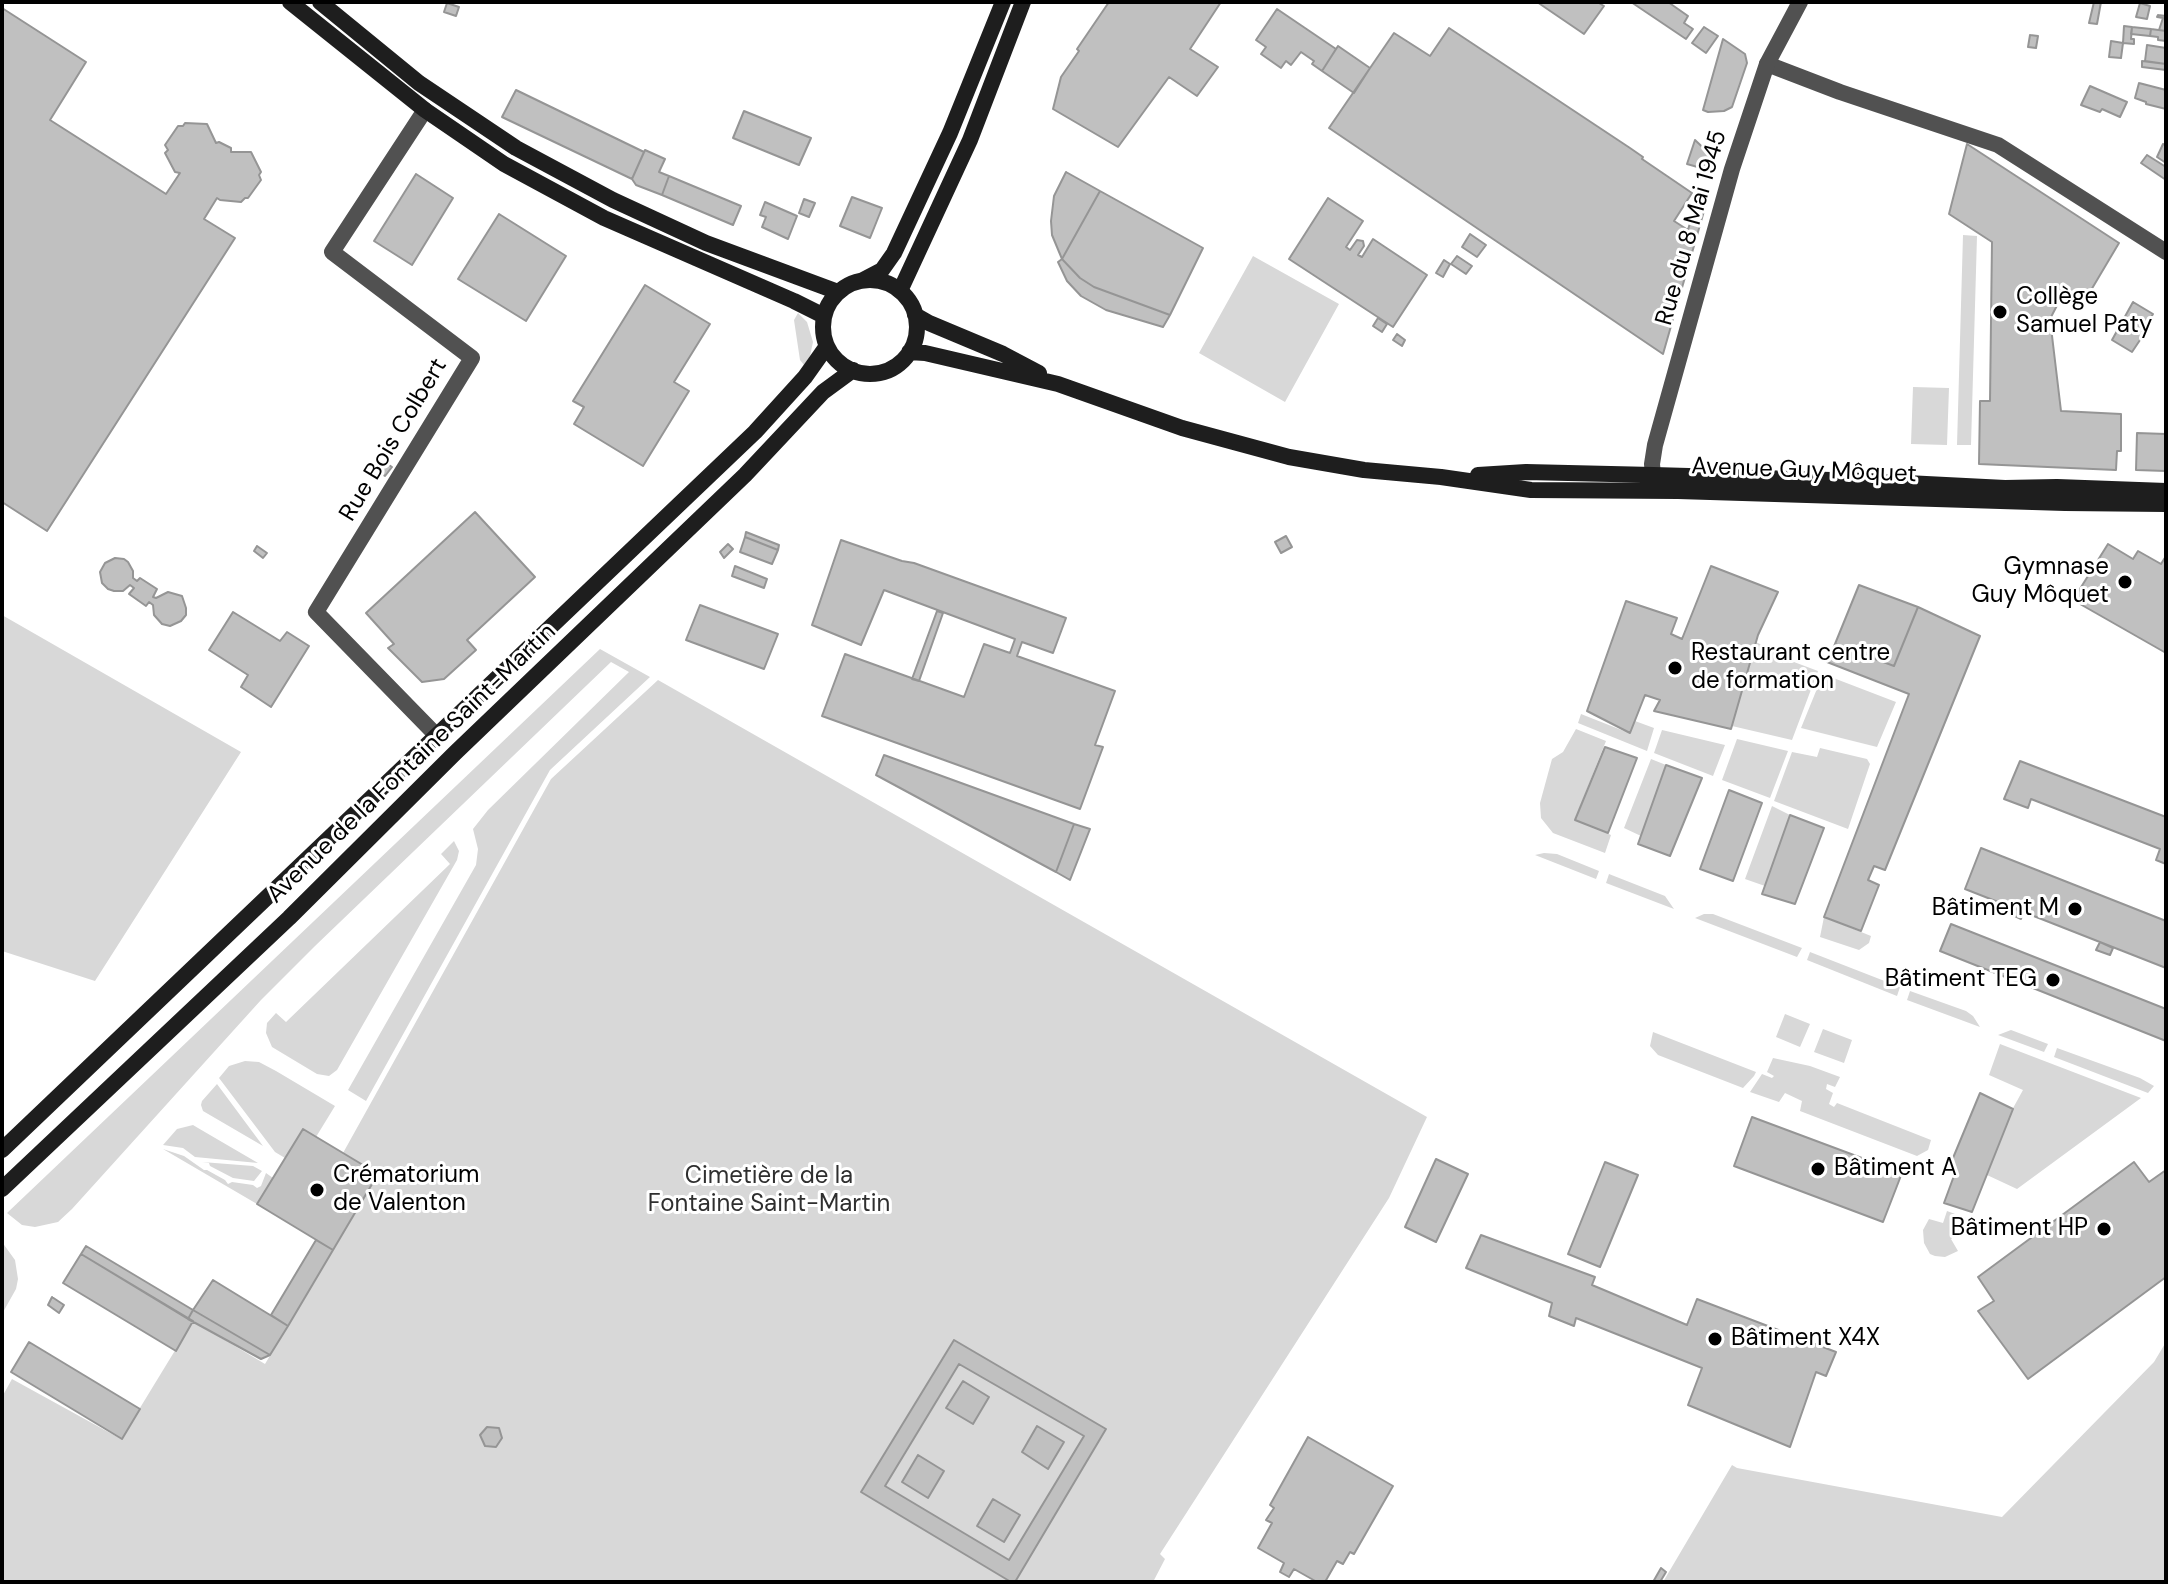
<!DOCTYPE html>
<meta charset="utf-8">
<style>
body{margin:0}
#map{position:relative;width:2168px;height:1584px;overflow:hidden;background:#fff;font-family:"DM Sans",sans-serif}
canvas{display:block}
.frame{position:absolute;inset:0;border:4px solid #000;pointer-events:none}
</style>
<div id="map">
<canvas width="2168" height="1584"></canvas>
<div class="frame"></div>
</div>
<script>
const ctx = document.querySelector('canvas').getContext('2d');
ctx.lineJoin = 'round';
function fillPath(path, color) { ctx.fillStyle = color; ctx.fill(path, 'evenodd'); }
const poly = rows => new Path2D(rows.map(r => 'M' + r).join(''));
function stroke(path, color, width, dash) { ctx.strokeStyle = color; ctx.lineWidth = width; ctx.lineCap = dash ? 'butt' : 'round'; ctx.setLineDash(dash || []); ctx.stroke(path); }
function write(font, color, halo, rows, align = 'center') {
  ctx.font = font + ' "DM Sans",sans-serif'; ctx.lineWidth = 6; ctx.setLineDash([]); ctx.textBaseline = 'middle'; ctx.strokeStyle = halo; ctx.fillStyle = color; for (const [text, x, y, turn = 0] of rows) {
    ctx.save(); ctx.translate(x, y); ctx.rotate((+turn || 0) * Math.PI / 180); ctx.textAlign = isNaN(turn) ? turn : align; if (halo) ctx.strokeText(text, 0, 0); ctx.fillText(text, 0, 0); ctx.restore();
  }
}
const green = poly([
 [1963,235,1977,236,1971,445,1957,445],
 [1253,256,1339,304,1285,402,1199,353],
 [798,313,807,322,813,342,810,356,804,365,800,360,794,320],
 [1913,387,1949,388,1947,445,1911,444],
 [2,615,241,752,95,981,2,951],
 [1756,642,1794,662,1818,671,1792,740,1732,726],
 [600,649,650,677,550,770,366,1101,348,1090,476,865,478,849,473,829,488,810,629,672,611,662,315,946,261,1000,72,1209,58,1222,35,1227,22,1225,7,1213],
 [1823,674,1896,702,1877,747,1801,728],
 [658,680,1427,1117,1389,1198,1160,1554,1165,1559,1153,1582,2,1582,2,1397,12,1379,121,1439,193,1321,265,1364,378,1174,343,1153,551,779],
 [1581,714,1629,733,1635,721,1654,728,1647,751,1578,723],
 [1576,729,1606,741,1575,819,1611,835,1605,853,1553,833,1541,818,1540,803,1552,759,1563,752],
 [1662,730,1725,745,1713,776,1654,753],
 [1737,739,1788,751,1770,798,1722,780],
 [1820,748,1867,759,1870,764,1848,829,1774,801,1792,752,1817,757],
 [1651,759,1666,765,1641,836,1624,828],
 [1772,806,1790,815,1765,886,1745,879],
 [454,841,459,851,457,860,337,1070,329,1076,317,1074,272,1047,266,1033,267,1023,276,1013,286,1022,450,864,441,854],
 [1544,853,1557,854,1599,871,1596,879,1535,855],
 [1609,874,1665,896,1674,909,1606,883],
 [1704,914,1713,914,1802,948,1797,957,1695,918],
 [1824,917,1871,936,1869,943,1859,950,1820,937],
 [1810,952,1900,987,1897,996,1807,960],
 [1910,991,1966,1011,1973,1016,1980,1027,1907,1000],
 [1785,1014,1810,1024,1800,1047,1776,1037],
 [1823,1029,1852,1040,1844,1063,1814,1052],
 [2011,1030,2048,1044,2044,1052,1998,1035],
 [1653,1032,1756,1072,1754,1076,1743,1088,1658,1055,1650,1046],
 [2000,1044,2141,1098,2017,1189,1987,1175,2012,1110,2023,1090,1989,1075],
 [2057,1048,2140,1078,2154,1086,2148,1093,2054,1057],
 [1773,1058,1810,1066,1840,1077,1835,1087,1827,1084,1826,1089,1833,1093,1829,1104,1834,1107,1837,1103,1931,1140,1928,1150,1917,1156,1800,1111,1802,1101,1785,1093,1779,1102,1750,1092,1762,1074,1772,1078,1774,1076,1767,1072],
 [245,1061,259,1062,276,1071,335,1106,316,1137,303,1130,285,1158,275,1152,219,1078,229,1066],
 [217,1084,263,1146,203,1111,201,1105,202,1101],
 [193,1125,198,1128,258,1163,195,1157,183,1148,163,1145,177,1129],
 [163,1149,184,1156,204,1170,207,1170,225,1180,228,1184,232,1182,253,1185,257,1188,261,1186,266,1173,273,1178,257,1204],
 [202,1162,253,1166,262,1171,254,1181,233,1178,210,1166,209,1163],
 [1947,1211,1974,1221,1951,1239,1958,1251,1945,1257,1935,1256,1930,1254,1924,1243,1923,1230,1929,1219,1943,1223],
 [2,1242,15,1260,18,1279,16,1289,2,1314],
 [2166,1342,2166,1582,1663,1582,1732,1465,1737,1468,2002,1517,2154,1362]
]);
const building = poly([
 [1109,2,1221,2,1190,49,1218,67,1197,96,1169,77,1118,147,1053,109,1061,77,1079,51,1077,49,1109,2],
 [1537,2,1597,2,1604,6,1584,34,1537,2],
 [1631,2,1668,2,1688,16,1684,23,1693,29,1686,39,1631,2],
 [2094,2,2101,2,2097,24,2089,23,2094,2],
 [447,3,459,7,456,16,444,12,447,3],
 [2140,3,2150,6,2147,19,2136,17,2140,3],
 [2,8,86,62,50,120,166,194,180,173,175,172,165,153,168,150,165,145,178,126,183,126,185,123,207,124,216,143,219,142,231,148,231,152,251,152,261,172,259,175,261,180,248,198,245,198,241,202,220,200,217,198,204,219,235,238,47,531,2,502,2,8],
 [1277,9,1336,49,1322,71,1312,64,1314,61,1301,52,1291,65,1286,61,1281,68,1261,54,1266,47,1256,40,1277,9],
 [2158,15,2166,16,2166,31,2159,30,2163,18,2157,17,2158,15],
 [2124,26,2132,27,2131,39,2134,39,2134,44,2123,43,2124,26],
 [1704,27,1718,36,1706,53,1692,43,1704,27],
 [2132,27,2151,29,2150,36,2131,34,2132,27],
 [1449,28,1630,148,1643,157,1642,159,1692,193,1674,221,1688,230,1698,194,1708,197,1663,354,1329,128,1394,33,1430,56,1449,28],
 [2151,29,2166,31,2166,41,2158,40,2158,37,2150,36,2151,29],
 [2030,35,2038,36,2036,48,2028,47,2030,35],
 [1723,39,1745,54,1747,63,1732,107,1724,111,1708,112,1703,110,1723,39],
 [2111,41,2123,43,2121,58,2109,57,2111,41],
 [2147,45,2166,48,2166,64,2145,61,2147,45],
 [1338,46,1370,68,1354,93,1322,71,1338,46],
 [2142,61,2166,64,2166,70,2142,67,2142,61],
 [2139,83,2166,90,2166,109,2146,104,2146,102,2135,98,2139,83],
 [2090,86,2127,102,2120,117,2102,109,2100,112,2081,105,2090,86],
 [516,90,644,152,632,179,502,117,516,90],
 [744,111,811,138,799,165,733,138,744,111],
 [1695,140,1714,158,1716,165,1715,172,1687,164,1695,140],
 [1967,144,2119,243,2084,302,2065,290,2050,319,2061,411,2121,414,2121,451,2117,451,2116,470,1979,464,1980,401,1990,401,1992,242,1949,214,1967,144],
 [2163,144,2166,145,2166,163,2157,157,2163,144],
 [645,150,665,159,659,172,669,176,662,195,636,185,632,179,645,150],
 [2147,155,2166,167,2166,180,2141,163,2147,155],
 [1066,172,1100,191,1062,259,1052,235,1051,221,1054,196,1066,172],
 [416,174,453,198,412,265,374,241,416,174],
 [669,176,741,206,733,225,662,195,669,176],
 [1100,191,1203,248,1170,315,1094,287,1080,278,1062,259,1100,191],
 [852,197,882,208,870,238,840,226,852,197],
 [1328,198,1363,221,1346,247,1350,250,1357,240,1363,241,1364,246,1358,255,1362,257,1373,239,1427,275,1393,327,1289,259,1328,198],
 [804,199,815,203,809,217,799,213,804,199],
 [765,202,797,216,788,239,762,227,766,217,760,215,765,202],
 [499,214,566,256,526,321,458,279,499,214],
 [1470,234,1486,245,1477,257,1462,247,1470,234],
 [1457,256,1472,266,1466,274,1451,264,1457,256],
 [1062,259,1080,278,1094,287,1170,315,1163,327,1106,310,1081,296,1067,281,1058,262,1062,259],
 [1444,260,1450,264,1443,277,1436,273,1444,260],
 [645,285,710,324,674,382,689,391,643,466,574,424,584,407,573,401,645,285],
 [2133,302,2153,314,2142,333,2144,334,2132,352,2112,340,2133,302],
 [1378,318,1387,324,1382,332,1373,326,1378,318],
 [1397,334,1405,340,1402,346,1393,340,1397,334],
 [2137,433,2166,434,2166,471,2136,470,2137,433],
 [386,463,392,467,385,476,380,473,386,463],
 [475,512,535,577,467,640,476,650,444,679,422,682,388,648,394,644,366,613,475,512],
 [746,532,779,545,778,550,745,537,746,532],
 [1286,536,1292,547,1281,553,1275,542,1286,536],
 [745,537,778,550,772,564,740,552,745,537],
 [841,540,902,561,914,563,1066,618,1053,653,1022,642,1017,656,1115,691,1095,745,1103,747,1080,809,822,716,845,654,964,697,984,644,1010,653,1015,639,884,590,861,645,812,625,841,540],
 [728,544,733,549,724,558,720,552,728,544],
 [2108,544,2133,559,2138,551,2161,564,2166,556,2166,653,2073,600,2108,544],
 [257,546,267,553,263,558,254,551,257,546],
 [115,558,124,559,128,562,133,571,133,578,137,581,140,578,157,589,153,597,156,598,168,592,182,596,186,608,186,615,181,621,170,626,162,624,154,615,153,605,149,602,146,606,129,594,134,588,130,585,123,591,114,591,108,589,102,583,100,572,105,563,115,558],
 [735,566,767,579,764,588,732,576,735,566],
 [1711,566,1778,592,1758,635,1731,729,1654,711,1660,700,1645,695,1630,733,1587,711,1626,601,1677,618,1671,634,1682,639,1711,566],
 [1859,585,1918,607,1894,666,1835,644,1859,585],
 [700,605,778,634,764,669,686,640,700,605],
 [1918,607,1980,636,1885,870,1874,866,1868,880,1879,885,1861,931,1824,917,1909,694,1827,662,1835,644,1894,666,1918,607],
 [937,611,943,613,919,681,912,679,937,611],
 [233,612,280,641,287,632,309,646,271,707,241,687,248,675,209,650,233,612],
 [1605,747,1637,758,1608,833,1575,820,1605,747],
 [884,755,1074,824,1056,872,876,775,884,755],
 [2020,761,2166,817,2166,864,2156,860,2160,849,2031,799,2028,808,2004,799,2020,761],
 [1666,765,1702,778,1670,856,1638,844,1666,765],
 [1729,790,1762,803,1733,881,1700,869,1729,790],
 [1790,815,1824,828,1795,904,1762,894,1790,815],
 [1074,824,1090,829,1070,880,1056,872,1074,824],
 [1981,848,2166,921,2166,968,1965,889,1981,848],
 [2008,906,2023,912,2021,919,2006,912,2008,906],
 [1951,924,2166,1009,2166,1041,1940,951,1951,924],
 [2100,942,2113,948,2110,955,2096,950,2100,942],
 [1980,1093,2013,1109,1972,1212,1944,1203,1955,1173,1948,1170,1980,1093],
 [1752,1117,1902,1173,1883,1222,1734,1166,1752,1117],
 [303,1129,378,1174,333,1250,257,1204,303,1129],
 [1436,1159,1468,1174,1436,1242,1405,1227,1436,1159],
 [1605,1162,1638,1175,1600,1267,1568,1254,1605,1162],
 [2134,1162,2149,1182,2166,1170,2166,1277,2028,1379,1978,1311,1994,1301,1978,1277,2134,1162],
 [1481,1235,1595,1277,1592,1285,1687,1325,1697,1299,1836,1352,1826,1376,1816,1372,1790,1447,1688,1405,1702,1368,1576,1318,1574,1326,1549,1316,1552,1303,1466,1268,1481,1235],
 [316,1240,333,1250,288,1326,271,1315,316,1240],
 [86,1246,193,1310,188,1319,81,1254,86,1246],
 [81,1254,193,1321,176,1351,63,1283,81,1254],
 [213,1280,288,1326,270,1355,193,1310,213,1280],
 [52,1297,64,1305,59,1313,48,1305,52,1297],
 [193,1310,270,1355,261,1359,188,1319,193,1310],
 [954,1340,1106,1429,1015,1582,1011,1582,861,1492,954,1340],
 [29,1342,140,1409,122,1439,11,1372,29,1342],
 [959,1364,1084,1436,1009,1560,885,1486,959,1364],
 [963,1381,989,1397,973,1424,946,1408,963,1381],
 [1037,1426,1064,1442,1048,1469,1022,1452,1037,1426],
 [918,1455,944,1471,928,1498,902,1482,918,1455],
 [993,1499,1020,1515,1004,1542,977,1526,993,1499],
 [487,1427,499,1428,502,1438,496,1447,485,1446,480,1435,487,1427],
 [1308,1437,1393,1486,1354,1554,1350,1552,1343,1564,1337,1561,1325,1582,1317,1582,1294,1569,1289,1577,1280,1572,1284,1563,1258,1548,1272,1523,1266,1520,1274,1508,1270,1505,1308,1437],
 [1661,1568,1666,1572,1660,1582,1653,1582,1661,1568]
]);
const pedestrian = poly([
 [1767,64,1840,92,1998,145,2166,252]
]);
const minor = poly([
 [425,110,332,252,472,358,316,612,437,736],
 [1653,475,1652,464,1655,445,1732,169,1767,64,1800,2]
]);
const secondary = poly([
 [290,2,425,110,504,164,604,218,794,301,824,316],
 [320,2,419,83,516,148,613,200,706,243,838,292],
 '823 327a47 47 0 1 1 94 0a47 47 0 1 1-94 0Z',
 [861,281,882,270,894,253,950,133,1003,2],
 [900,291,970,140,1023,2],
 [915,315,929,323,1003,354,1039,373],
 [909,352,925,353,1058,384,1182,428,1289,457,1364,470,1441,477,1531,490,1678,491,2065,503,2166,504],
 [1478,475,1526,472,1653,475,1867,481,2005,488,2057,487,2166,491],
 [2,1150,755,432,805,377,827,346],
 [2,1189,289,918,455,753,745,475,823,392,853,370]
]);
const markers = [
 [2000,312,8,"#000"],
 [2125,582,8,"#000"],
 [1675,668,8,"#000"],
 [2075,909,8,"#000"],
 [2053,980,8,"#000"],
 [1818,1169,8,"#000"],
 [317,1190,8,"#000"],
 [2104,1229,8,"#000"],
 [1715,1339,8,"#000"]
];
const streetNames = [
 ["Rue du 8 Mai 1945",1692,228,-74],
 ["Rue Bois Colbert",394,440,-59],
 ["Avenue Guy Môquet",1804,471,2],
 ["Avenue de la Fontaine Saint-Martin",412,764,-44]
];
const poiNames = [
 ["Collège",2016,298],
 ["Samuel Paty",2016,326],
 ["Gymnase",2109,568,"right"],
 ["Guy Môquet",2109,596,"right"],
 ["Restaurant centre",1691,654],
 ["de formation",1691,682],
 ["Bâtiment M",2059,909,"right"],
 ["Bâtiment TEG",2037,980,"right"],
 ["Bâtiment A",1834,1169],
 ["Crématorium",333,1176],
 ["de Valenton",333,1204],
 ["Bâtiment HP",2088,1229,"right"],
 ["Bâtiment X4X",1731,1339]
];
const parkNames = [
 ["Cimetière de la",769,1177],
 ["Fontaine Saint-Martin",769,1205]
];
fillPath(green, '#d8d8d8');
fillPath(building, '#c0c0c0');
stroke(building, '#959595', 2);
stroke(pedestrian, '#515151', 16);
stroke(minor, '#515151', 16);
stroke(secondary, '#1e1e1e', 16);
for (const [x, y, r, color] of markers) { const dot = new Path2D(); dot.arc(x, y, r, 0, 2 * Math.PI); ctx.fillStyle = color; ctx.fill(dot); stroke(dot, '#fff', 3); }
write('24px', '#000', '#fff', streetNames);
write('24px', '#000', '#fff', poiNames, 'left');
write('24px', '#2f2f2f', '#fff', parkNames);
</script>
